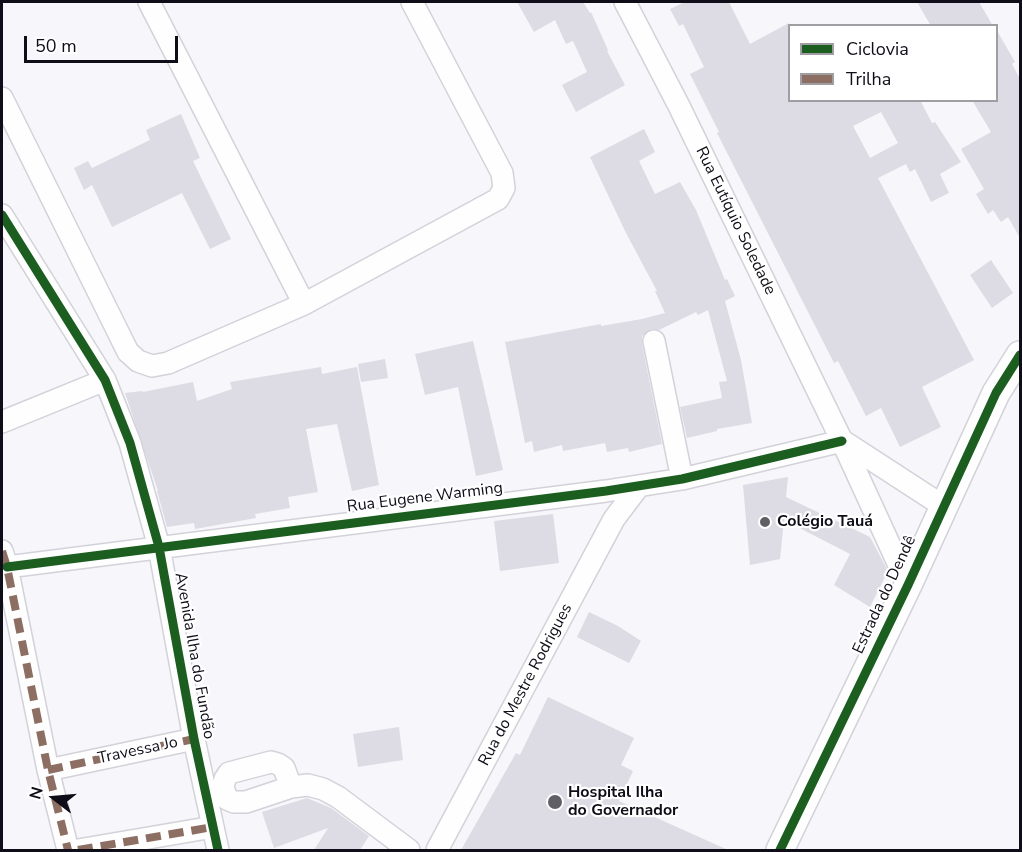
<!DOCTYPE html>
<meta charset="utf-8">
<style>
body{margin:0}
#map{position:relative;width:1022px;height:852px;overflow:hidden;background:#f7f6fa;font-family:"Nunito Sans",sans-serif}
canvas{display:block}
.frame{position:absolute;inset:0;border:3px solid #0f0d17;pointer-events:none}
.legend{position:absolute;left:788px;top:24px;width:210px;height:78px;box-sizing:border-box;background:#fff;border:2px solid #9f9ea2;margin:0;padding:8px 10px;list-style:none;font-size:18px;color:#0f0d17}
.legend li{display:flex;align-items:center;gap:12px;height:30px}
.legend b{width:30px;border:2px solid #9f9ea2}
.north{position:absolute;left:24px;top:768px;width:60px;height:60px;-webkit-text-stroke:4px #fff;paint-order:stroke;rotate:286deg;font-size:16px;font-weight:700;line-height:24px;text-align:center;color:#0f0d17}
.north::after{content:'';display:block;margin:auto;width:21px;height:27px;background:#0f0d17;clip-path:polygon(50% 0,100% 100%,50% 72%,0 100%)}
.scale{position:absolute;left:24px;top:36px;width:154px;height:27px;box-sizing:border-box;border:3px solid #0f0d17;border-top:0;padding-left:8px;font-size:18px;line-height:21px;white-space:nowrap;color:#0f0d17;-webkit-text-stroke:4px #fff;paint-order:stroke}
</style>
<div id="map">
<canvas width="1022" height="852"></canvas>
<div class="frame"></div>
<ul class="legend">
<li><b style="height:8px;background:#1b5e20"></b>Ciclovia</li>
<li><b style="height:8px;background:#8d6e63"></b>Trilha</li>
</ul>
<div class="north">N</div>
<div class="scale">50 m</div>
</div>
<script>
const ctx = document.querySelector('canvas').getContext('2d');
ctx.lineJoin = 'round';
function fillPath(path, color) { ctx.fillStyle = color; ctx.fill(path, 'evenodd'); }
const poly = rows => new Path2D(rows.map(r => 'M' + r).join(''));
function stroke(path, color, width, dash) { ctx.strokeStyle = color; ctx.lineWidth = width; ctx.lineCap = dash ? 'butt' : 'round'; ctx.setLineDash(dash || []); ctx.stroke(path); }
function write(font, color, halo, rows, align = 'center') {
  ctx.font = font + ' "Nunito Sans",sans-serif'; ctx.lineWidth = 4.5; ctx.setLineDash([]); ctx.textBaseline = 'middle'; ctx.strokeStyle = halo; ctx.fillStyle = color; for (const [text, x, y, turn = 0] of rows) {
    ctx.save(); ctx.translate(x, y); ctx.rotate((+turn || 0) * Math.PI / 180); ctx.textAlign = isNaN(turn) ? turn : align; if (halo) ctx.strokeText(text, 0, 0); ctx.fillText(text, 0, 0); ctx.restore();
  }
}
const building = poly([
 [517,2,583,2,590,13,591,12,608,50,607,51,625,85,576,112,562,85,587,72,573,41,566,44,555,20,534,32],
 [685,2,729,2,750,44,789,23,789,100,920,100,932,123,935,122,961,162,940,174,949,193,931,202,915,169,910,172,906,164,878,178,974,360,922,387,941,427,900,447,881,408,866,416,838,361,834,363,717,133,719,132,690,74,704,67,683,24,679,26,670,9],
 [881,112,898,143,870,158,853,126],
 [917,2,979,2,993,26,931,26],
 [996,29,1015,62,1012,64,1020,79,1020,238,1008,217,1001,222,993,210,988,214,976,194,984,189,961,149,991,132,972,100,996,100],
 [181,114,200,158,193,161,231,239,210,249,182,193,112,227,92,185,84,190,74,168,88,161,92,168,150,140,146,130],
 [644,129,655,152,639,161,655,194,680,182,696,210,725,280,727,279,735,296,725,301,741,360,752,423,717,429,717,431,687,438,680,407,722,398,719,382,727,381,708,310,698,315,696,312,659,330,651,329,642,336,642,344,662,444,629,452,628,448,607,452,605,443,563,451,562,445,534,452,532,441,525,443,505,342,601,324,601,326,642,319,665,313,655,291,657,291,626,233,590,157],
 [991,260,1013,293,992,308,970,275],
 [473,341,503,470,476,476,458,387,425,395,415,354],
 [385,359,388,378,361,382,358,364],
 [321,367,322,374,357,367,379,485,352,491,337,424,306,429,318,492,288,497,290,508,255,514,256,518,195,529,194,523,167,527,157,491,158,491,125,393,142,391,143,392,193,382,197,401,232,389,230,382],
 [788,477,786,497,870,537,888,571,870,607,834,585,850,554,784,520,780,559,750,565,743,485],
 [553,514,559,563,500,571,494,521],
 [589,612,618,626,641,641,629,663,577,637],
 [548,697,634,738,621,765,633,771,619,801,728,850,461,850,516,753,520,755],
 [399,727,403,760,358,767,353,734],
 [307,798,331,808,369,836,360,850,314,850,328,828,274,848,262,812]
]);
const minor = poly([
 [149,2,304,304],
 [625,2,679,106,842,441,908,585],
 [2,98,128,352,138,361,152,366,168,363,304,304,498,199,504,188,502,173,412,2],
 [2,215,105,380,130,443,159,547,194,739,218,850],
 [654,341,682,479],
 [2,422,105,380],
 [843,441,943,506],
 [2,551,7,567,48,770,68,850],
 [7,567,606,491,682,479,842,441],
 [48,770,194,739],
 [291,787,284,768,278,764,271,762,229,773,225,779,223,787,227,799,234,802,246,802,291,787,308,785,323,789,338,797,409,850],
 [78,850,213,827],
 [437,850,614,519,639,486]
]);
const major = poly([
 [780,850,908,585,996,393,1020,355]
]);
const quiet = poly([
 [2,551,7,567,48,770,68,850],
 [48,770,194,739],
 [78,850,213,827]
]);
const cycleway = poly([
 [2,215,105,380,130,443,159,547,194,739,218,850],
 [7,567,606,491,682,479,842,441],
 [780,850,908,585,996,393,1020,355]
]);
const markers = [
 [765,522,6,"#605f66"],
 [555,802,8,"#605f66"]
];
const streetNames = [
 ["Rua Eutíquio Soledade",735,221,64],
 ["Rua Eugene Warming",425,498,-7],
 ["Estrada do Dendê",885,595,-65],
 ["Avenida Ilha do Fundão",194,656,80],
 ["Rua do Mestre Rodrigues",526,685,-62],
 ["Travessa Jo",138,751,-12]
];
const poiNames = [
 ["Colégio Tauá",777,522],
 ["Hospital Ilha",568,793],
 ["do Governador",568,811]
];
fillPath(building, '#dddbe4');
stroke(minor, '#d3d2da', 24);
stroke(major, '#d3d2da', 30);
stroke(minor, '#fefefe', 21);
stroke(major, '#fefefe', 27);
stroke(quiet, '#8d6e63', 8, [15, 8]);
stroke(cycleway, '#1b5e20', 9);
for (const [x, y, r, color] of markers) { const dot = new Path2D(); dot.arc(x, y, r, 0, 2 * Math.PI); ctx.fillStyle = color; ctx.fill(dot); stroke(dot, '#fff', 2); }
write('16px', '#0f0d17', '#fff', streetNames);
write('bold 16px', '#0f0d17', '#fff', poiNames, 'left');
</script>
